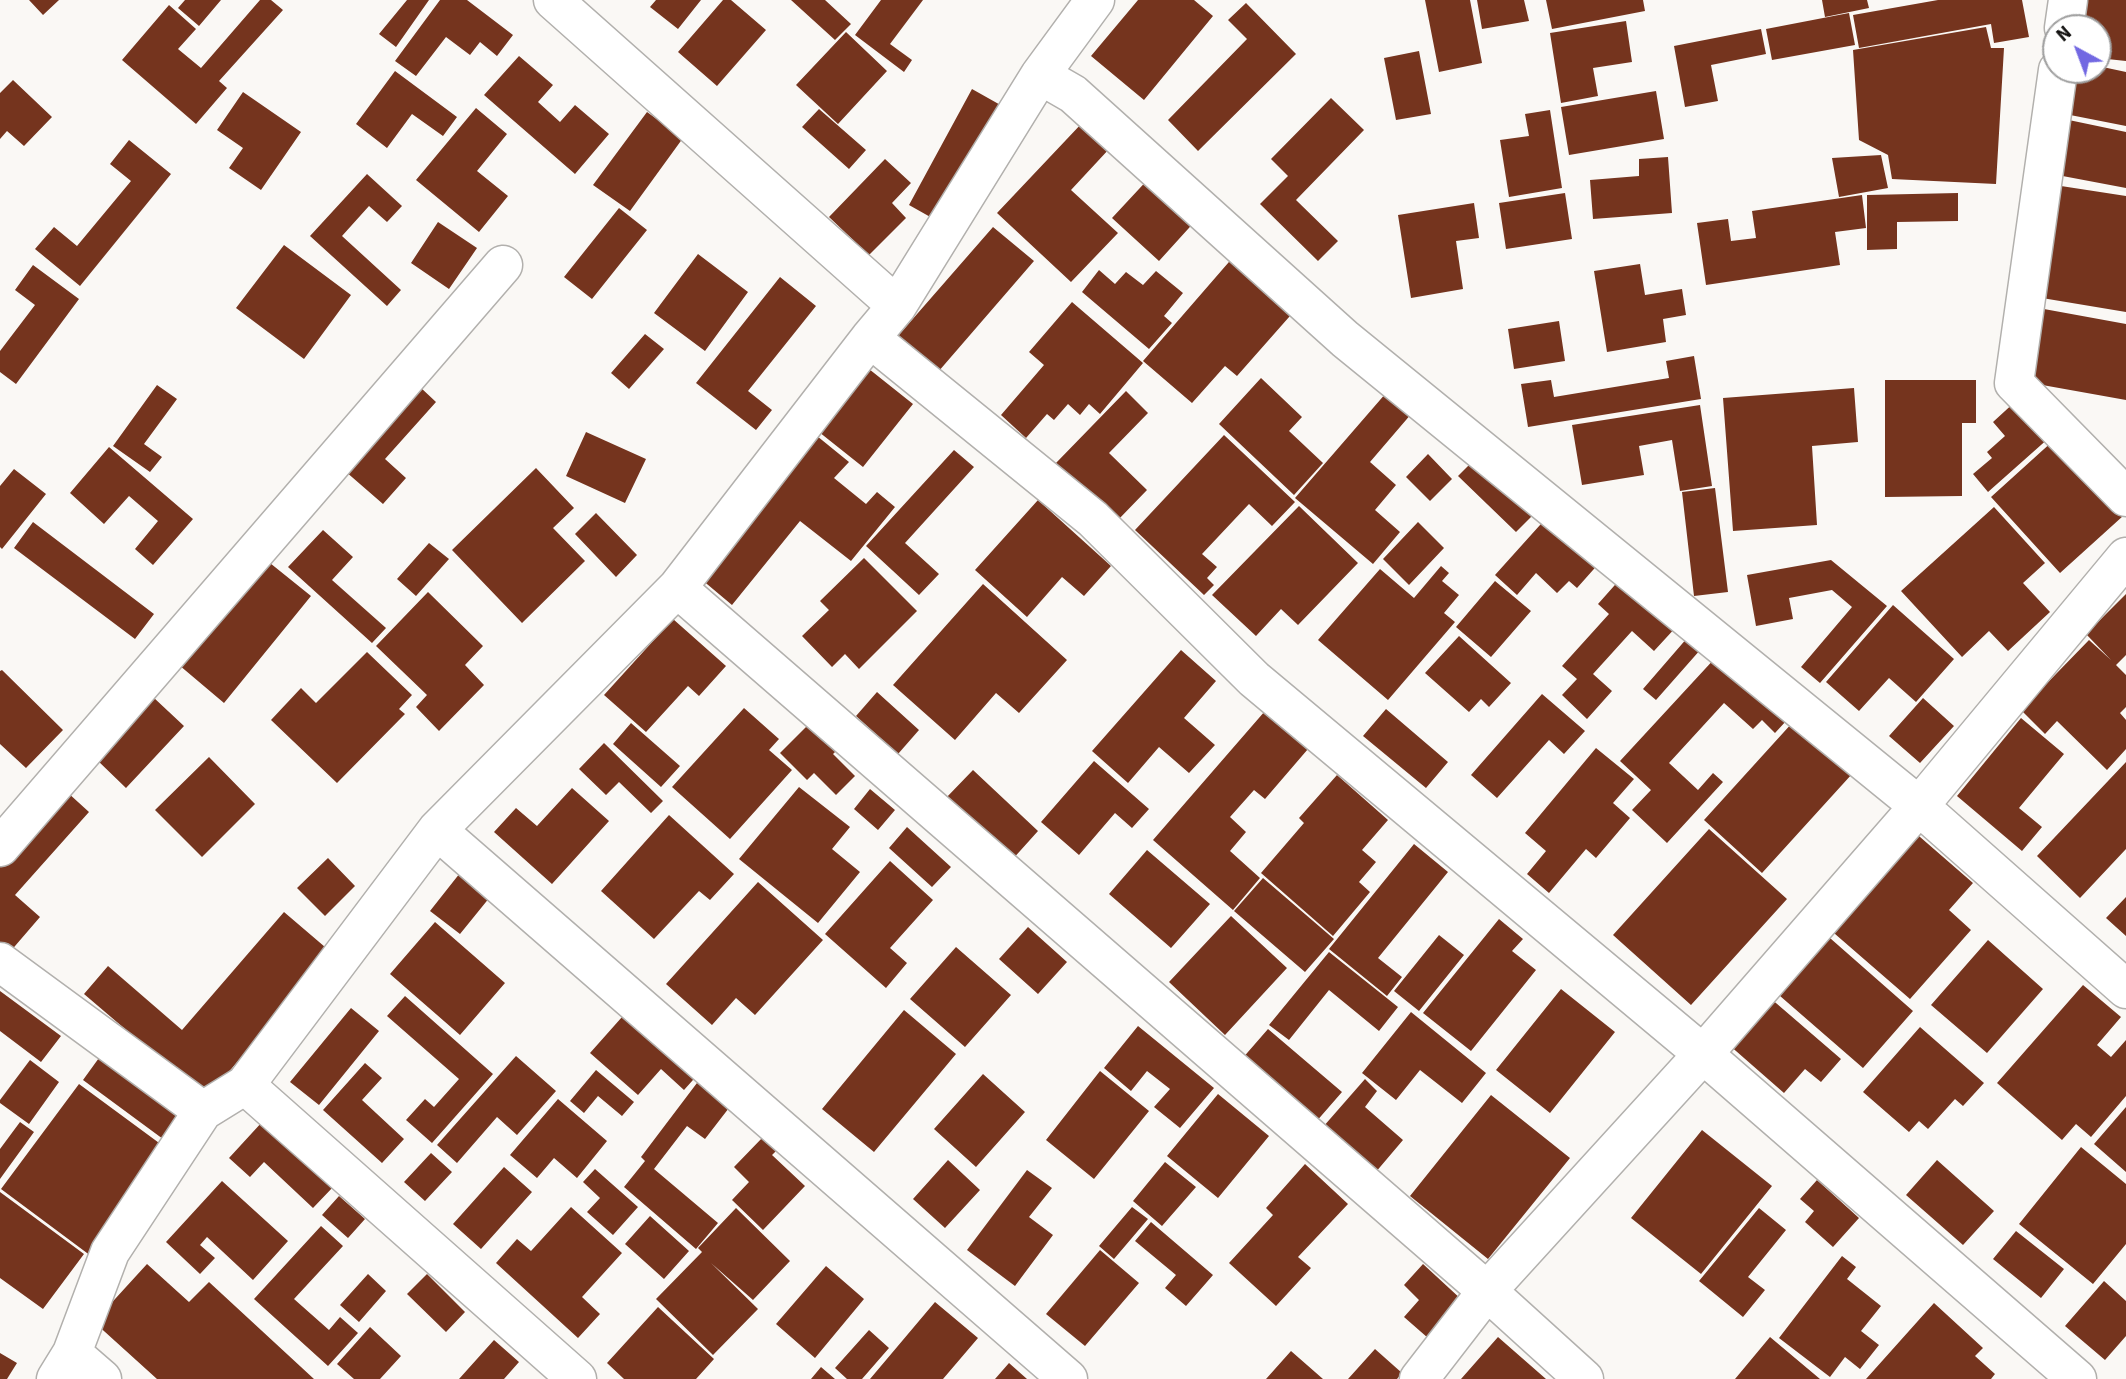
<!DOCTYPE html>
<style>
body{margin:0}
#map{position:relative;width:2126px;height:1379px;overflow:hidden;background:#faf8f5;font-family:"Source Sans 3",sans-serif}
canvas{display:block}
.north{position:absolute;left:2042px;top:14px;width:70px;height:70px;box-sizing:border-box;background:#fff;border:2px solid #9f9f9f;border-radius:50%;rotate:319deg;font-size:19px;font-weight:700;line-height:28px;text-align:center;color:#100f0e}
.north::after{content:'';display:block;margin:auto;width:24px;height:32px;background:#7268e2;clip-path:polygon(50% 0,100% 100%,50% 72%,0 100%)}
</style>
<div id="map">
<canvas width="2126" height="1379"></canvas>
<div class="north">N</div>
</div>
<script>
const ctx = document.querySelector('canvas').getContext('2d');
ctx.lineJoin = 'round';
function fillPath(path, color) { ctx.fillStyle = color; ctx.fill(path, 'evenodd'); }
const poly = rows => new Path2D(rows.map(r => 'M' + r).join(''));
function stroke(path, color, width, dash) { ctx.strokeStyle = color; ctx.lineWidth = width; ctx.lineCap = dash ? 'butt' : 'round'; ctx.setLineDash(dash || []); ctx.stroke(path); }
const building = poly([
 [29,0,59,0,43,15],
 [185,0,221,0,199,26,178,8],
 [260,0,271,0,283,10,219,81,227,88,196,124,122,60,169,5,196,29,178,49,201,68],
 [407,0,429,0,396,47,379,34],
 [440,0,467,0,513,35,497,56,480,42,470,55,446,37,416,76,395,61],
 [656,0,701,0,678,29,650,7],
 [723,0,731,0,766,30,717,86,678,52],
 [791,0,825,0,851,24,835,40],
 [881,0,923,0,890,44,912,60,904,72,855,35],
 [1138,0,1194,0,1213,16,1144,100,1091,56],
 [1425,0,1470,0,1482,63,1439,72],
 [1477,0,1524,0,1529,21,1482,29],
 [1546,0,1643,0,1645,11,1552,29],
 [1822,0,1867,0,1869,8,1825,17],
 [1938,0,2022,0,2029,37,1994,43,1991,24,1859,48,1853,15],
 [2077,0,2126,0,2126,61,2098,58,2098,28,2073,28],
 [1246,3,1296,54,1198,151,1168,120,1247,39,1228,20],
 [1849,13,1855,45,1772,60,1766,29],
 [1626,21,1632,62,1593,68,1598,96,1561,103,1550,33],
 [1986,27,1991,48,2004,48,1996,184,1892,179,1888,155,1859,140,1853,50],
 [1761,29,1766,54,1711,65,1718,101,1685,107,1674,46],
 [846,32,887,71,838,124,796,85],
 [1419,51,1431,114,1396,120,1384,58],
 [519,56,553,85,538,102,560,122,575,105,609,134,575,174,484,95],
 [2098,66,2126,72,2126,126,2060,113,2069,70,2098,70],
 [395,71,457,117,443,136,412,114,387,148,356,124],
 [13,80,52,117,24,146,7,131,0,139,0,93],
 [972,89,1004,107,941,223,909,205],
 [1656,91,1664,139,1569,155,1561,107],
 [243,92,301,132,261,190,229,168,243,148,217,130],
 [1331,98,1364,130,1296,200,1338,241,1318,261,1260,204,1288,176,1271,159],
 [476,108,507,134,477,171,508,196,479,232,416,180],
 [819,109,866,150,849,169,802,127],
 [1550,110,1562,188,1509,197,1500,140,1529,136,1525,114],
 [647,112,683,138,630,211,593,185],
 [2064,119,2126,132,2126,188,2052,174],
 [1083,122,1110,148,1071,190,1118,233,1071,282,997,213],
 [129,140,171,174,80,286,35,249,54,227,77,246,131,181,110,164],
 [1881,155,1888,188,1839,197,1832,158],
 [1668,157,1672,213,1593,219,1590,180,1639,176,1639,159],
 [885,159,911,183,892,203,906,218,869,255,829,217],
 [367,174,402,206,387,222,369,206,342,236,401,290,387,306,310,236],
 [1152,175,1198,218,1159,261,1112,218],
 [2061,186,2126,196,2126,312,2042,298],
 [1565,193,1572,239,1506,249,1499,203],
 [1958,193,1958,221,1897,222,1897,249,1867,250,1867,195],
 [1862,195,1866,228,1835,232,1840,265,1706,285,1697,223,1728,219,1731,241,1756,238,1752,211],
 [1474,203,1479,238,1456,241,1463,289,1411,298,1398,215],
 [619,208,647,230,592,299,564,277],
 [438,222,477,248,449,289,411,263],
 [993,227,1034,261,938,372,897,337],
 [284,245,351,295,304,359,236,308],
 [698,254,748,292,705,351,654,313],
 [1235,255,1297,308,1237,376,1225,366,1192,403,1143,361],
 [1640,264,1645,295,1682,289,1686,315,1663,319,1666,342,1607,352,1594,271],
 [33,265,79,299,16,384,0,372,0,351,35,305,15,290],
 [1099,270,1115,284,1126,272,1143,285,1156,271,1183,293,1164,316,1172,323,1149,349,1082,292],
 [780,277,816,306,748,391,772,410,756,430,696,383],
 [1072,302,1143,363,1100,414,1089,404,1080,415,1068,404,1054,420,1047,414,1026,438,1001,415,1044,365,1029,352],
 [2033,307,2126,324,2126,400,2020,381],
 [1559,321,1565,361,1514,369,1508,329],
 [645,334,664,349,629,389,611,373],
 [1694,356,1701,399,1528,427,1521,384,1551,380,1554,397,1669,378,1666,361],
 [869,369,913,404,863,467,819,432],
 [1261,378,1302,417,1289,431,1323,463,1294,495,1219,424],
 [1885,380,1976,380,1976,423,1962,423,1962,496,1885,497],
 [157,385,177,399,144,444,162,457,150,472,113,446],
 [1393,385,1418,406,1370,462,1396,485,1375,510,1400,532,1373,564,1295,498],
 [420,387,436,402,385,459,406,478,383,504,345,471],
 [1854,388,1858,442,1812,446,1817,525,1733,531,1723,398],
 [1126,391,1148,413,1109,453,1147,490,1117,521,1056,463],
 [2017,400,2050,437,1988,492,1973,474,1992,458,1987,452,2005,436,1993,422],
 [1700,405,1712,486,1680,491,1672,440,1639,446,1644,475,1582,485,1572,425],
 [586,432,646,459,625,503,566,476],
 [1224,435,1295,502,1272,526,1249,504,1202,554,1217,567,1207,578,1214,585,1204,595,1135,530],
 [817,436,849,462,834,478,866,504,877,492,895,507,851,561,800,521,732,605,701,579],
 [2054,440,2123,516,2060,573,1991,497],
 [109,447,193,519,153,565,135,549,158,521,129,496,104,524,70,493],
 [954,450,974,467,905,543,939,574,919,595,866,546],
 [1428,454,1452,479,1430,501,1406,477],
 [1478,456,1536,512,1516,532,1458,476],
 [536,468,574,508,553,528,585,561,522,623,452,550],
 [14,469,46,494,2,549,0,547,0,486],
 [1715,488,1728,592,1694,596,1682,492],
 [1038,500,1111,566,1084,596,1062,577,1027,617,975,570],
 [1299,506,1358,563,1298,625,1281,609,1256,636,1212,595],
 [1994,507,2045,563,2023,583,2050,612,2008,651,1989,631,1962,657,1901,591],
 [596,513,637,555,616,577,575,534],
 [1549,515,1601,561,1577,588,1569,581,1557,593,1536,573,1517,595,1495,575],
 [33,522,154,614,135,639,14,548],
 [1418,522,1444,548,1409,585,1383,559],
 [323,530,353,557,332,580,386,628,372,643,288,567],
 [429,543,449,559,416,596,397,579],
 [864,558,917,611,859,669,845,654,832,667,802,636,829,610,820,601],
 [265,559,311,596,224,703,179,665],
 [1831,560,1887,606,1820,683,1801,667,1852,607,1832,590,1789,598,1793,619,1756,626,1747,575],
 [1441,566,1449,573,1442,581,1459,595,1444,613,1455,622,1388,700,1318,640,1380,569,1414,598],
 [1622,577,1677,626,1654,651,1632,631,1593,674,1612,691,1587,719,1562,695,1577,679,1562,666,1609,614,1598,604],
 [1495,581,1531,611,1491,657,1456,627],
 [983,584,1067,660,1019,713,996,693,955,740,893,685],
 [428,592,483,646,465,665,484,685,439,731,416,707,427,695,376,646],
 [2126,594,2126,655,2116,665,2126,675,2126,707,2120,713,2126,720,2126,749,2107,770,2057,721,2045,734,2021,710,2089,640,2111,660,2086,634],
 [1893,605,1954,659,1916,702,1889,678,1859,711,1826,682],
 [673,619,726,666,699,696,688,686,646,732,604,695],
 [1459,636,1511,683,1489,707,1481,699,1469,712,1425,673],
 [1688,637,1701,649,1656,700,1643,689],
 [1181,650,1216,681,1184,718,1215,745,1189,773,1159,747,1128,783,1092,751],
 [367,652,412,695,399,709,405,714,337,783,271,720,301,688,316,703],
 [1717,656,1787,720,1775,733,1762,720,1753,729,1724,703,1669,763,1698,790,1713,773,1723,782,1667,843,1632,810,1651,790,1620,761],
 [2,670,63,730,26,768,0,744,0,671],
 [877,692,919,730,898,754,856,716],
 [1542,694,1585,731,1564,754,1549,740,1497,798,1471,775],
 [153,697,184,726,126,788,96,759],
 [1923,698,1954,726,1920,763,1889,736],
 [744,708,779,739,769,750,792,770,730,839,672,787],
 [1386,709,1448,762,1426,788,1363,736],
 [1265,711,1308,749,1265,799,1254,790,1230,817,1246,832,1230,851,1260,878,1233,910,1153,840],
 [2021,718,2064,754,2019,808,2042,827,2022,851,1957,796],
 [813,720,840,747,833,754,855,776,836,795,814,773,807,780,780,753],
 [1793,722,1852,774,1762,873,1704,820],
 [631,723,680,766,661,787,613,744],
 [604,743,663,801,651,813,619,782,606,795,579,769],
 [1596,748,1634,779,1613,803,1630,818,1596,858,1586,849,1549,893,1527,874,1546,851,1525,833],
 [209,757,255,804,202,857,155,810],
 [1094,761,1149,809,1132,828,1115,813,1079,855,1041,822],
 [2126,762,2126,849,2080,898,2037,856],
 [973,770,1038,831,1011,861,945,799],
 [1337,775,1388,820,1362,850,1376,862,1359,882,1370,892,1333,936,1261,873,1304,823,1299,818],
 [799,787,850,827,832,849,860,872,818,923,739,859],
 [572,788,609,821,552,884,494,832,516,808,537,826],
 [870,789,895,810,878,830,854,809],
 [67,792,89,812,15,895,40,917,9,953,0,946,0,867],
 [669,815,734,874,710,900,699,891,654,939,601,891],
 [907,827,951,867,932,887,889,848],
 [1709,829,1787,899,1691,1005,1613,935],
 [1912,830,1973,883,1949,910,1971,930,1910,999,1827,927],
 [1414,844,1448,872,1378,958,1402,977,1387,996,1329,949],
 [1147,850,1210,904,1171,948,1109,894],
 [328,858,355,886,325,916,297,888],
 [890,861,933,900,890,948,907,963,886,988,825,934],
 [460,873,490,897,460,934,430,911],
 [1263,878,1334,939,1305,972,1234,911],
 [758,882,823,940,755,1015,736,998,712,1025,666,984],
 [2126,897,2126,936,2106,918],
 [284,912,332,953,206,1098,84,994,108,966,182,1030],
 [1231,916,1287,968,1225,1035,1169,982],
 [1499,919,1523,939,1512,951,1536,970,1471,1051,1423,1013],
 [435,922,505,983,460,1035,390,974],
 [1028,927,1067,962,1038,994,999,959],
 [1822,931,1913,1011,1863,1068,1772,989],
 [1439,935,1464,955,1419,1011,1394,991],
 [1988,940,2043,989,1987,1053,1931,1005],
 [956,947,1011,995,965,1047,910,999],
 [1329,952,1398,1007,1379,1031,1329,990,1289,1040,1269,1025],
 [2083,985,2121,1017,2097,1045,2111,1057,2126,1040,2126,1096,2091,1137,2076,1124,2062,1140,1997,1083],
 [1561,989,1615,1032,1550,1113,1496,1070],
 [0,991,61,1036,41,1062,0,1031],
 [405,996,493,1074,432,1143,406,1120,425,1099,434,1107,459,1079,387,1016],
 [1769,997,1841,1059,1821,1082,1805,1069,1784,1093,1728,1044],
 [351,1008,379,1031,319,1105,290,1082],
 [630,1008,701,1071,684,1090,661,1069,638,1095,590,1053],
 [904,1010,956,1054,874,1152,822,1109],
 [1411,1012,1486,1073,1462,1103,1420,1070,1396,1100,1362,1073],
 [1138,1026,1214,1088,1180,1128,1154,1107,1170,1089,1147,1071,1131,1091,1104,1068],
 [1920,1027,1984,1083,1963,1106,1955,1099,1928,1129,1919,1121,1909,1132,1863,1092],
 [1268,1029,1342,1092,1315,1123,1241,1060],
 [104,1051,183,1111,163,1139,83,1080],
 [516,1056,556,1091,517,1135,497,1117,457,1163,437,1145],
 [30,1060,59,1082,29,1124,0,1103,0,1100],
 [365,1063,382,1078,362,1100,404,1139,382,1163,323,1110],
 [596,1070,634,1102,622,1116,598,1096,584,1113,570,1101],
 [1100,1071,1149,1111,1094,1179,1046,1140],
 [983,1074,1025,1112,976,1167,934,1129],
 [700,1079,732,1104,705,1139,687,1126,654,1169,718,1223,696,1249,624,1187,645,1161,641,1157],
 [1365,1079,1377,1091,1365,1107,1403,1140,1375,1173,1323,1127],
 [79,1084,170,1151,91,1256,1,1189],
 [1218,1094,1269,1136,1218,1198,1167,1156],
 [1491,1095,1570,1158,1488,1259,1410,1196],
 [558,1099,607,1141,577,1178,554,1158,537,1178,510,1155],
 [2126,1107,2126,1172,2094,1144],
 [263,1121,334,1186,313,1208,264,1162,250,1177,229,1158],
 [20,1122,34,1132,0,1179,0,1149],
 [1702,1130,1772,1186,1701,1274,1631,1218],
 [763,1137,777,1150,772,1155,805,1186,763,1230,732,1200,749,1182,734,1167],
 [2081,1147,2126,1184,2126,1244,2093,1284,2019,1224],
 [431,1153,452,1172,425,1201,404,1182],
 [948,1160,980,1190,945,1228,913,1199],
 [1937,1160,1994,1211,1963,1245,1906,1195],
 [1165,1162,1196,1187,1162,1226,1133,1201],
 [1305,1164,1348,1204,1298,1257,1311,1268,1276,1306,1229,1263,1273,1215,1266,1208],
 [504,1167,532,1192,481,1249,453,1224],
 [595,1169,638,1207,613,1235,587,1212,600,1198,583,1182],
 [1027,1170,1052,1188,1029,1217,1053,1235,1015,1286,967,1250],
 [1817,1180,1859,1218,1833,1247,1805,1222,1814,1211,1800,1199],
 [222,1181,288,1241,253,1280,207,1237,200,1245,215,1258,200,1274,166,1242],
 [0,1192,84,1254,43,1309,0,1278],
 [339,1196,365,1219,348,1238,322,1215],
 [571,1207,622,1253,582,1297,600,1314,578,1338,496,1263,517,1239,531,1251],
 [1132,1207,1148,1219,1114,1259,1099,1246],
 [736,1208,790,1261,753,1300,711,1263,758,1309,713,1355,656,1299,702,1252,698,1248],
 [1759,1208,1786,1230,1748,1277,1765,1290,1743,1317,1699,1281],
 [650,1216,689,1251,664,1279,625,1244],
 [1151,1222,1213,1275,1186,1306,1165,1288,1176,1275,1135,1241],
 [321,1226,343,1246,294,1299,329,1330,340,1317,358,1333,328,1366,254,1299],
 [2016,1231,2064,1269,2041,1298,1993,1259],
 [1100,1250,1139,1283,1085,1346,1046,1314],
 [1842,1256,1856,1267,1847,1279,1881,1306,1861,1331,1879,1345,1860,1369,1845,1357,1830,1377,1779,1338],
 [147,1264,189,1302,209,1282,314,1379,157,1379,94,1322],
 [1423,1264,1462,1300,1428,1338,1404,1317,1419,1300,1404,1285],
 [826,1266,864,1299,815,1358,776,1324],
 [368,1274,386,1291,359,1322,340,1305],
 [427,1274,465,1312,446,1332,407,1294],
 [2104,1281,2126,1301,2126,1336,2105,1360,2065,1326],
 [935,1302,978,1338,943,1379,870,1379],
 [1934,1303,1983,1348,1975,1356,1995,1374,1991,1379,1866,1379],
 [658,1307,714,1359,696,1379,624,1379,607,1363],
 [370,1327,401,1356,380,1379,354,1379,337,1364],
 [869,1330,889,1348,862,1379,847,1379,835,1368],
 [1498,1337,1546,1379,1461,1379],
 [1770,1337,1820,1379,1735,1379],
 [494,1340,519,1362,504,1379,459,1379],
 [1375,1349,1402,1373,1397,1379,1348,1379],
 [1291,1351,1323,1379,1266,1379],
 [0,1353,17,1363,7,1379,0,1379],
 [1009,1363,1027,1379,995,1379],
 [821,1367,835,1379,811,1379]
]);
const minor = poly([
 [553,0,897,306],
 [2064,28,2068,0],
 [2058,70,2014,383,2126,497],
 [1040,75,1073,94,1345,339,1919,806,2126,989],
 [870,338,1093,519,1254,679,1703,1054,2077,1379],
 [677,588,1487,1291,1584,1379],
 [437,830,1068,1379],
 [0,847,503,265],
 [0,962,203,1111],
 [245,1085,577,1379],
 [72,1353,102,1379],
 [56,1379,72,1353,110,1252,203,1111,245,1085,437,830,677,588,870,338,897,306,1040,75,1095,0],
 [1419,1379,1487,1291,1703,1054,1919,806,2126,557]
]);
fillPath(building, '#75341e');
stroke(minor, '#b2b0ad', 41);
stroke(minor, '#fff', 38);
</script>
